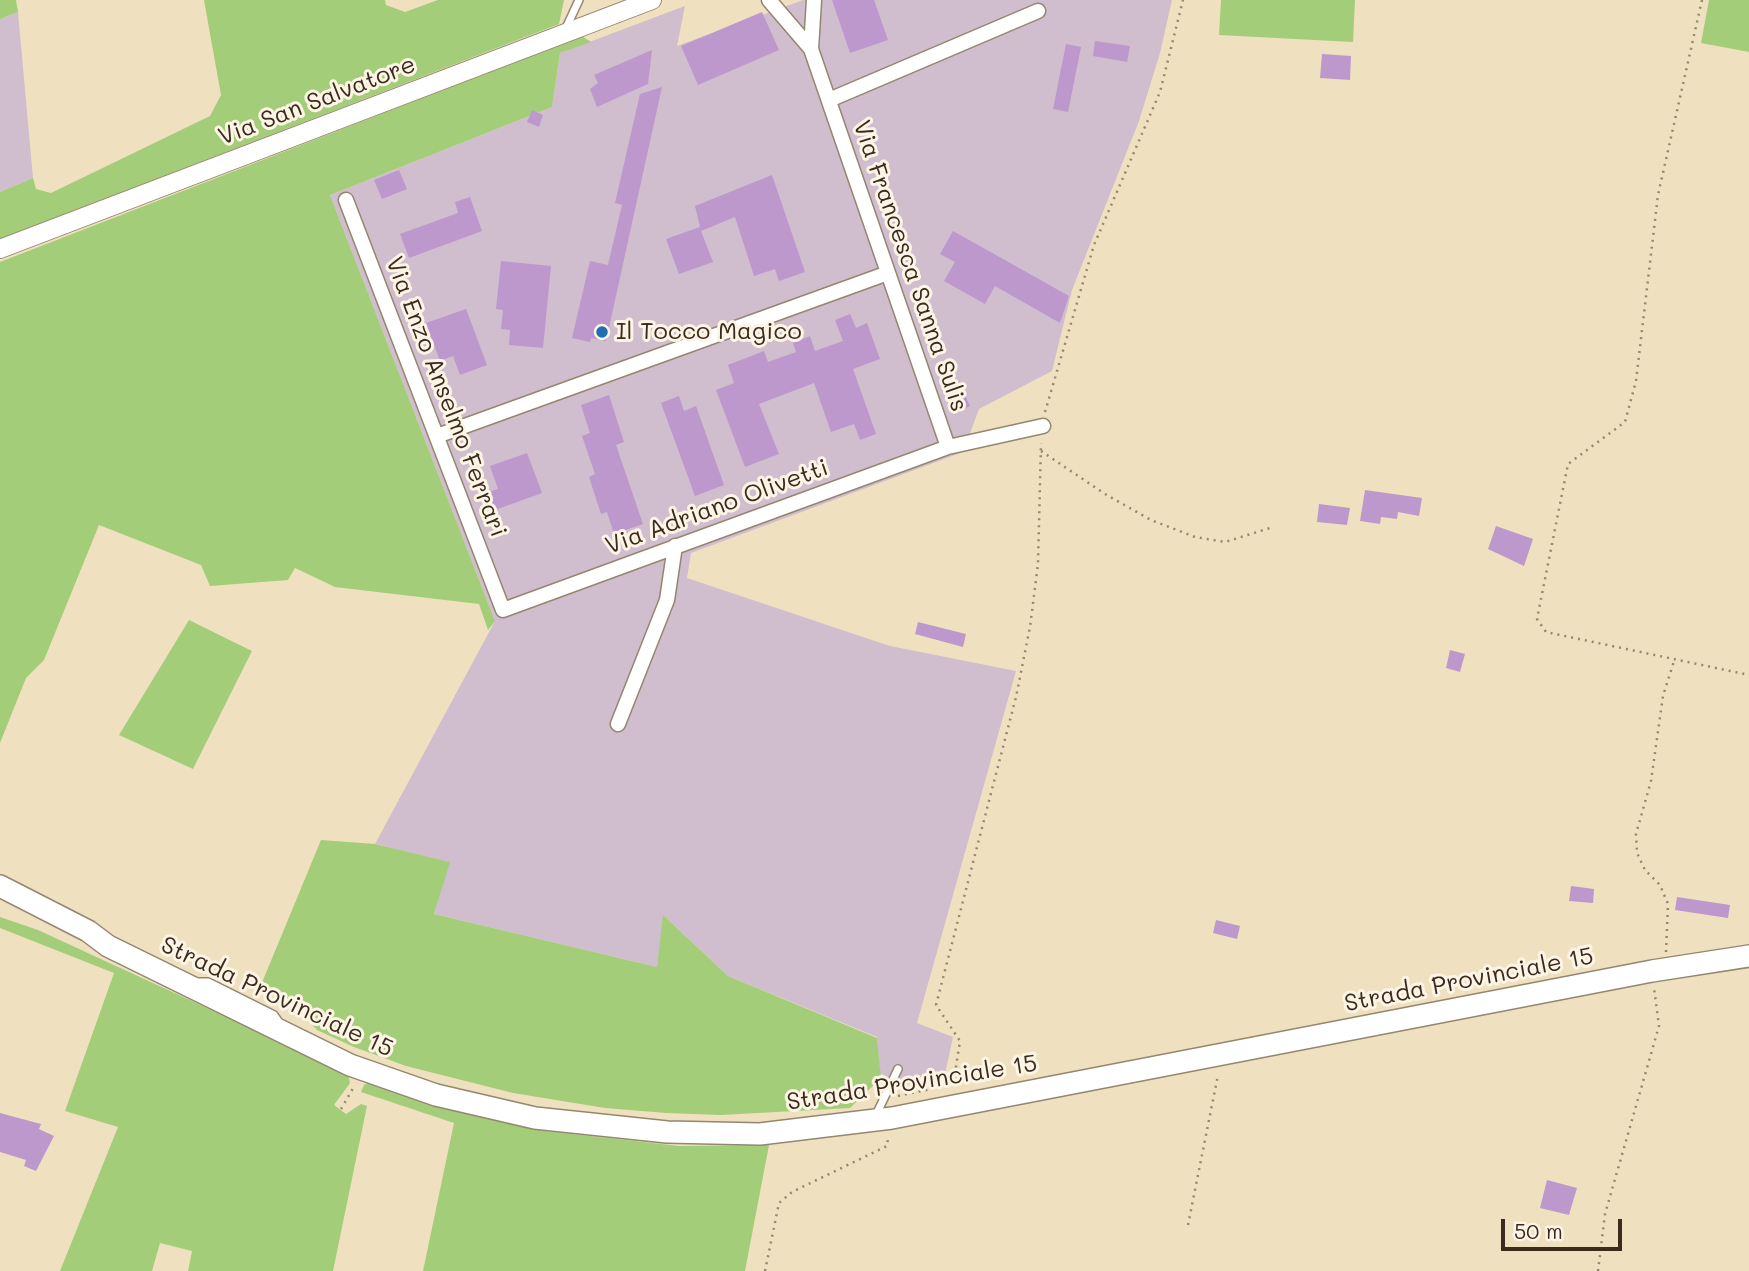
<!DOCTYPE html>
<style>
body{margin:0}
#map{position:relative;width:1749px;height:1271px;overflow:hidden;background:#efe1c0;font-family:Mali,sans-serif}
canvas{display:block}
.scale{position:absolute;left:1501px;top:1219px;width:121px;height:32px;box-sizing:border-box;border:4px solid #3b2a1e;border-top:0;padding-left:9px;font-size:21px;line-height:24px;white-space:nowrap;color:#3b2a1e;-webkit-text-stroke:5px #fcf5e5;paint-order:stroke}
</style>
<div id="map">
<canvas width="1749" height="1271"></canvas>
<div class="scale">50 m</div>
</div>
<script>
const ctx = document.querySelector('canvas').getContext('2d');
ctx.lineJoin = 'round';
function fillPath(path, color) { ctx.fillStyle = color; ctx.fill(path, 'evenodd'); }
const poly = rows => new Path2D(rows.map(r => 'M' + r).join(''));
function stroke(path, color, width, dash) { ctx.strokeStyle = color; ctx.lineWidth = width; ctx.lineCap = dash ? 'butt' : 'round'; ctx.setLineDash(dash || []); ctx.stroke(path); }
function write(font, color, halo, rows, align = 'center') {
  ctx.font = font + ' Mali,sans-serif'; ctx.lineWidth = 6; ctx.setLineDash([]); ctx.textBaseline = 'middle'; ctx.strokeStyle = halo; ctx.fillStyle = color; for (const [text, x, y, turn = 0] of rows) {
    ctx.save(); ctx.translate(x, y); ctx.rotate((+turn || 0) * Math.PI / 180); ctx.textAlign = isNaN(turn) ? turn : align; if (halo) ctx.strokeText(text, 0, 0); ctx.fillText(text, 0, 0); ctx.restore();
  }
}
const industrial = poly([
 [803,0,1172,0,1160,53,1139,121,1072,290,1052,371,979,409,963,452,691,553,687,578,890,646,1016,671,917,1023,953,1037,944,1079,903,1085,880,1073,877,1037,728,976,664,916,657,967,434,914,449,862,375,844,495,621,330,195,552,107,560,53,685,6,677,46],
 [18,12,33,178,0,192,0,19]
]);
const green = poly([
 [0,0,16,0,18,12,0,19],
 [204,0,385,0,386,5,405,12,438,0,564,0,559,24,0,239,0,192,33,178,36,189,51,193,210,116,221,95],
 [1221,0,1355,0,1353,42,1219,35],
 [1709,0,1749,0,1749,52,1701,43],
 [582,36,591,42,560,53,552,107,330,195,495,621,488,630,479,604,335,587,295,568,288,580,210,586,201,565,99,525,44,660,26,678,0,743,0,262],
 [189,620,252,651,193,769,119,735],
 [321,840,375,844,450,862,434,914,657,967,663,915,728,976,877,1038,881,1078,850,1108,721,1115,666,1113,605,1108,513,1093,406,1066,354,1047,317,1030,289,1001,261,985],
 [0,917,38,930,348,1073,350,1083,334,1105,346,1114,361,1104,367,1106,333,1271,188,1271,192,1251,160,1243,152,1271,60,1271,118,1127,65,1111,114,973,0,928],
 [370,1082,472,1115,545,1131,679,1146,769,1145,745,1271,423,1271,454,1123,361,1092,364,1085]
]);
const building = poly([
 [832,0,874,0,888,40,850,53],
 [762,12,779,50,698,85,681,46],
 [1095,41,1130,46,1127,62,1093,56],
 [1066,44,1081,47,1068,112,1053,109],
 [652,50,648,84,597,107,590,89,598,83,594,75],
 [1322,54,1351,56,1350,80,1320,78],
 [662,87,606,341,591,338,590,342,572,338,590,261,608,265,622,205,615,203,640,94],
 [532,110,543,115,539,127,527,122],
 [399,170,407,189,382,199,374,180],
 [772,175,805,272,779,281,775,269,754,276,735,217,701,231,713,262,679,274,666,239,700,227,695,206],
 [470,197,482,231,409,258,400,234,458,213,455,202],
 [953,231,1069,296,1060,323,995,286,985,304,944,281,955,262,940,254],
 [501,261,551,266,543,348,509,345,510,330,501,329,503,310,496,309],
 [466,309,487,365,460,375,453,356,440,361,426,323],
 [850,314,856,328,867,323,880,359,853,369,876,434,860,440,854,424,831,432,814,383,759,404,779,454,745,467,716,390,734,383,728,365,764,351,768,362,796,352,793,343,810,336,815,351,843,341,835,320],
 [609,395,624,442,616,445,643,524,614,534,607,512,601,514,589,477,595,474,582,436,590,433,581,405],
 [965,395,970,406,958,412,952,401],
 [679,396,684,411,696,406,724,485,695,496,661,403],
 [527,453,542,493,495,510,488,492,498,489,490,466],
 [1365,490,1422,498,1419,516,1398,512,1397,519,1381,517,1380,524,1360,521],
 [1319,504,1350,508,1347,525,1317,522],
 [1496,526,1533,539,1524,566,1488,549],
 [918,622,966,634,963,647,915,634],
 [1450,650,1465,654,1460,672,1446,668],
 [1571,886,1594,889,1593,903,1569,901],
 [1677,897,1730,905,1728,918,1675,910],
 [1216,920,1240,926,1237,939,1213,933],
 [0,1113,41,1124,39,1129,54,1136,36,1171,24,1166,26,1160,0,1152],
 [1547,1180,1577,1188,1569,1215,1540,1208]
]);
const path = poly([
 [1702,0,1658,195,1636,381,1625,422,1568,464,1537,619,1546,632,1749,675],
 [1045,412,1094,245,1160,92,1183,0],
 [1041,451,1105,494,1151,520,1195,537,1225,542,1270,528],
 [1666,952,1668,904,1660,885,1645,870,1637,853,1636,834,1651,781,1663,696,1674,661],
 [898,1096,945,1086,955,1073,960,1041,936,1005,1016,697,1030,627,1038,564,1041,443],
 [341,1109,355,1085],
 [1188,1225,1218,1075],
 [765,1271,779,1203,792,1192,887,1146,888,1138],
 [1598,1271,1605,1214,1659,1026,1654,988]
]);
const service = poly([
 [566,28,579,0],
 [197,982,208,982,274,1015,281,1025],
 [875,1117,898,1069]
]);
const minor = poly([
 [769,0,811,49,948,447],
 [811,49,814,0],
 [829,100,1038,11],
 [346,200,503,610,948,447,1043,426],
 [437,436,888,273],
 [618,724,667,600,675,546]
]);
const tertiary = poly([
 [0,249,652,0]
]);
const secondary = poly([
 [0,886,88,931,108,946,350,1065,436,1095,535,1118,667,1132,760,1134,892,1118,1652,971,1749,956]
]);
const markers = [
 [602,332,7,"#1f6fb2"]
];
const streetNames = [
 ["Via San Salvatore",317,101,-21],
 ["Via Francesca Sanna Sulis",910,266,71],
 ["Via Enzo Anselmo Ferrari",446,397,69],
 ["Via Adriano Olivetti",717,507,-20],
 ["Strada Provinciale 15",1469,980,-11],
 ["Strada Provinciale 15",277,997,25],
 ["Strada Provinciale 15",912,1083,-9]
];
const poiNames = [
 ["Il Tocco Magico",616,332]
];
fillPath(industrial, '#d0bdce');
fillPath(green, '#a3cd78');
fillPath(building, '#bd98cc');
stroke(service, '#95866f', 10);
stroke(minor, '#95866f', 17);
stroke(tertiary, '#95866f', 20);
stroke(secondary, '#95866f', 24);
stroke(path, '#95866f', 2.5, [2, 5]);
stroke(service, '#fff', 7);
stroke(minor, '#fff', 14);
stroke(tertiary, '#fff', 18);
stroke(secondary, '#fff', 21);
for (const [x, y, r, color] of markers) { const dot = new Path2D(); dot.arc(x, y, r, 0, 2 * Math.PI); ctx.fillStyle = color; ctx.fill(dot); stroke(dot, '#fcf5e5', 2.5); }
write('24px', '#3b2a1e', '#fcf5e5', streetNames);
write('24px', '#3b2a1e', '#fcf5e5', poiNames, 'left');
</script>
